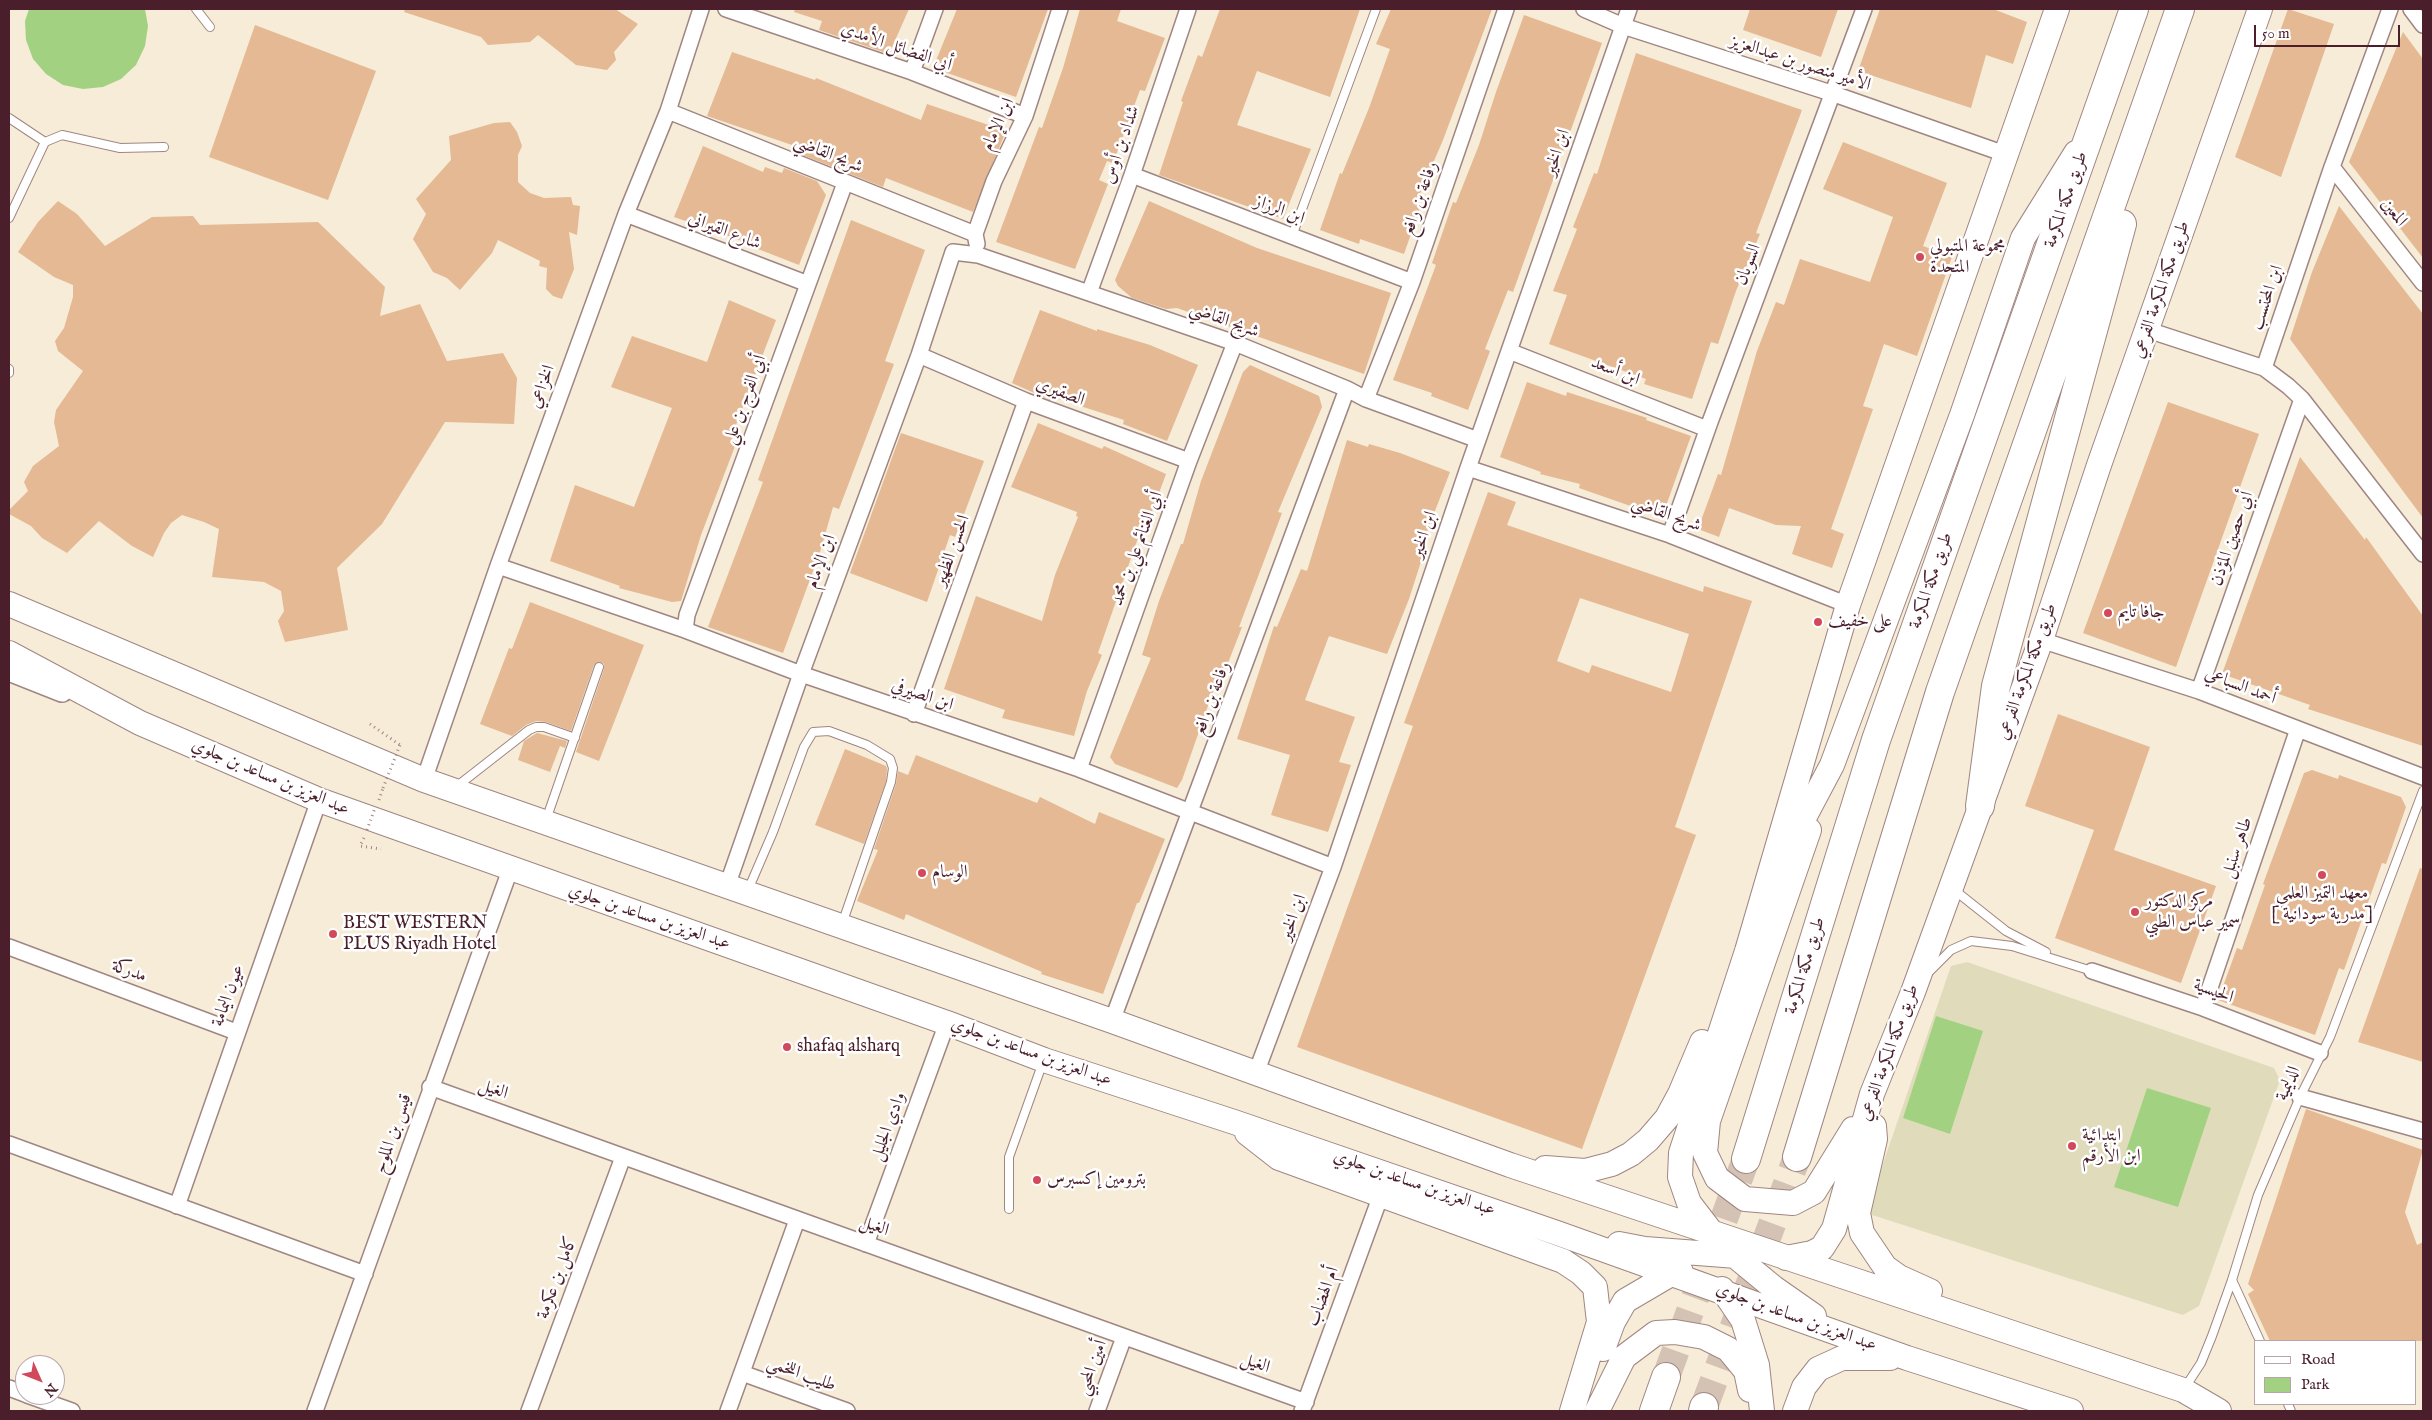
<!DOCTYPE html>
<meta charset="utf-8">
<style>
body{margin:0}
#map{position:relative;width:2432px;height:1420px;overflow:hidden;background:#f6ecd8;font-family:"IM FELL English",serif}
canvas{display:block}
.frame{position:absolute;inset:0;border:10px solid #4a1f2b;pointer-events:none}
.legend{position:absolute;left:2254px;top:1340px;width:162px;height:65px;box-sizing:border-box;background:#fff;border:1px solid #b7a5aa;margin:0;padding:6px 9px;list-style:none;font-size:15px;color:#4a1f2b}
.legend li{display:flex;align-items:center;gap:10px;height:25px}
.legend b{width:25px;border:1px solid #b7a5aa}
.north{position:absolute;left:15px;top:1355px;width:50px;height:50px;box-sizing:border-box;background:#fff;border:1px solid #b7a5aa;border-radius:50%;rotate:134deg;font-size:14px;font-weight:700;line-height:20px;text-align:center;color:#4a1f2b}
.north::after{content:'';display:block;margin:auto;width:18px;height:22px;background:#d1495b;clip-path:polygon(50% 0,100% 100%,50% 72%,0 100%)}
.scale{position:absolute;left:2254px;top:25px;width:146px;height:22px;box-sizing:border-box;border:2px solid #4a1f2b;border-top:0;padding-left:6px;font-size:15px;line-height:18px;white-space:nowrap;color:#4a1f2b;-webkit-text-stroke:4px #fff;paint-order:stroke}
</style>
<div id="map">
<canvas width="2432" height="1420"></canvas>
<div class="frame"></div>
<ul class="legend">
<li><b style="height:6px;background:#fff"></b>Road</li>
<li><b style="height:14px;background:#a2d281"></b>Park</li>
</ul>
<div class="north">N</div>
<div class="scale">50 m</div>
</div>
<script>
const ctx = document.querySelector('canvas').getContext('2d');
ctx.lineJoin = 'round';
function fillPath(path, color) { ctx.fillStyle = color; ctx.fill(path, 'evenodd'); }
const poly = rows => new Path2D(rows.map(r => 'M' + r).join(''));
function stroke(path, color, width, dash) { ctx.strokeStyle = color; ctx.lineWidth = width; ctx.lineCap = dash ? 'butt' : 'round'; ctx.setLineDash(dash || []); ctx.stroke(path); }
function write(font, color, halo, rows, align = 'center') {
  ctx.font = font + ' "IM FELL English",Amiri,serif'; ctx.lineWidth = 5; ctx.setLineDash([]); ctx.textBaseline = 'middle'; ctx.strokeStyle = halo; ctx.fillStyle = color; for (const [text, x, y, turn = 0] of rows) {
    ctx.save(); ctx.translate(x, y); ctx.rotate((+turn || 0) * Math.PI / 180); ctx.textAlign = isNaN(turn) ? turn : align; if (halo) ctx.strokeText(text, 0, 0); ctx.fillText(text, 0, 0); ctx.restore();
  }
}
const built = poly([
 [1967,962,2274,1068,2280,1080,2199,1306,2183,1315,1866,1213,1951,966]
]);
const green = poly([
 [29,9,145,9,148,26,145,46,136,65,121,79,103,87,83,89,63,85,46,74,33,59,26,40,25,21],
 [1936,1016,1983,1031,1950,1134,1903,1118],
 [2147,1088,2211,1108,2178,1207,2114,1187]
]);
const building = poly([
 [405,9,615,9,638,24,614,52,616,60,607,70,576,65,538,35,530,42,488,45,481,37,404,12],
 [795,9,909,9,889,54,819,30,822,21,794,12],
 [957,9,1048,9,1016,97,933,68],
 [1080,9,1121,9,1117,21,1165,38,1145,91,1140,90,1113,163,1107,161,1099,180,1108,184,1075,269,996,242,1039,127,1042,128,1063,68],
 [1220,9,1360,9,1330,97,1257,71,1237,125,1311,149,1283,219,1159,175,1183,102,1181,101,1198,55,1202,57],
 [1391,9,1492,9,1443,140,1416,203,1421,205,1404,254,1360,239,1359,244,1320,230,1340,173,1342,174,1369,108,1390,49,1376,44],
 [1750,9,1838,9,1821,57,1743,30],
 [1880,9,1993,9,2027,22,2013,64,1986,55,1971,108,1858,71],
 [2288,9,2334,24,2281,177,2235,157],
 [1524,15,1602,43,1513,292,1508,290,1485,349,1490,351,1468,410,1431,396,1432,393,1393,380,1436,265,1432,263,1453,202,1456,203,1479,145,1496,92],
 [255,25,376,71,328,200,209,157],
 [2403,32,2423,59,2423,258,2349,162],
 [732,52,815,80,816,78,921,120,927,104,1006,131,973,212,886,178,883,187,790,150,792,145,707,116],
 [1636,53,1802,110,1756,233,1760,234,1736,291,1718,344,1711,342,1692,399,1644,384,1646,379,1549,344,1567,295,1553,291,1577,229,1573,227,1594,173,1597,174],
 [510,122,517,132,522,146,518,155,518,182,530,193,544,198,571,197,573,205,580,206,577,235,569,232,574,269,562,299,553,296,546,289,547,268,539,266,540,261,498,240,492,253,460,290,447,278,433,272,413,239,426,214,416,199,451,160,449,136,494,123],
 [1843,142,1947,183,1923,246,1952,257,1917,356,1884,344,1863,406,1873,409,1831,529,1844,534,1832,568,1792,554,1801,526,1776,525,1729,508,1719,537,1698,529,1718,474,1721,475,1757,351,1776,302,1784,305,1800,259,1870,282,1893,217,1823,189],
 [703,146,763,172,765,167,782,173,784,168,817,181,826,195,799,265,740,242,740,240,674,217],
 [58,201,77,214,105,246,152,217,193,216,200,225,318,222,385,287,380,316,420,304,447,361,503,353,517,378,514,424,445,422,382,524,337,568,348,630,285,642,278,621,284,611,281,591,264,582,212,577,219,529,204,522,182,515,171,523,164,533,153,557,132,546,99,521,67,553,42,538,31,526,9,514,9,510,28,491,24,482,33,466,59,446,54,422,56,410,83,371,58,351,55,341,64,328,73,297,73,285,54,277,18,252,38,222],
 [1149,201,1257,248,1391,293,1364,374,1177,308,1166,309,1132,298,1118,286,1115,280],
 [2339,206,2423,314,2423,518,2290,339,2312,272],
 [851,220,925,250,885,361,894,364,839,509,833,507,820,552,783,653,708,627,763,482,758,480],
 [729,300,776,320,731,438,737,441,701,535,681,601,672,602,619,588,620,586,550,561,575,485,634,507,672,408,611,387,632,336,707,362],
 [1040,310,1097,331,1097,329,1150,345,1198,365,1167,441,1123,424,1124,420,1052,397,1050,400,1012,383],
 [1250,365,1319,396,1322,407,1278,512,1282,513,1239,627,1242,627,1221,681,1217,680,1182,780,1177,788,1115,764,1110,757,1151,658,1142,655,1159,601,1181,544,1183,544,1201,481,1243,372],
 [1527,382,1566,396,1567,392,1647,418,1646,420,1691,436,1662,517,1579,488,1580,484,1540,474,1541,472,1500,457],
 [2168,402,2259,434,2176,667,2083,633],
 [1038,423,1102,449,1104,446,1166,474,1142,539,1138,538,1098,653,1102,655,1087,691,1074,736,1002,718,1005,710,944,689,976,596,1042,621,1055,575,1078,517,1076,516,1077,512,1011,487],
 [901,433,984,461,960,525,955,537,950,535,927,602,850,573],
 [1347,440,1368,447,1369,444,1400,453,1450,472,1423,542,1427,543,1409,599,1387,654,1329,636,1305,700,1355,717,1339,762,1351,765,1328,832,1271,815,1290,755,1237,739,1274,626,1277,627,1301,569,1307,571],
 [2300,457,2365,540,2366,537,2423,616,2423,746,2308,709,2310,705,2222,674],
 [1488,492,1516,502,1507,525,1703,592,1704,586,1752,601,1675,827,1696,835,1582,1149,1297,1047,1413,726,1404,723],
 [1580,598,1689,634,1671,692,1592,665,1589,673,1557,661],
 [530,602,644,645,599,761,576,752,604,669,604,664,600,662,594,665,571,731,546,722,536,721,526,725,512,736,480,724,509,648,512,649],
 [2058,714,2150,747,2114,850,2216,886,2181,983,2055,938,2094,830,2025,806],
 [537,733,567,741,565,748,560,746,550,772,518,760,524,741],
 [845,749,886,766,887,769,886,781,864,844,815,825],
 [916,755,1037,803,1040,797,1095,824,1099,812,1165,839,1139,903,1137,903,1103,994,1041,974,1042,972,906,914,904,920,857,901,878,850,874,849,896,784,898,771,908,775],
 [2312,770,2338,779,2339,775,2401,797,2406,807,2386,864,2382,863,2344,970,2339,968,2315,1035,2218,1000,2237,948,2242,950,2265,885,2263,884,2304,773],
 [2420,868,2423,869,2423,1062,2358,1042],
 [2306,1109,2423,1150,2405,1212,2417,1245,2423,1242,2423,1341,2270,1341,2248,1294,2254,1290,2248,1284]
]);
const highwayTunnel = poly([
 [1666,1377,1746,1159],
 [1704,1407,1797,1157]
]);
const path = poly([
 [370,724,400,745],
 [379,800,383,788],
 [364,838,360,846,381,849]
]);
const lane = poly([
 [196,9,210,27],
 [9,118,45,142,62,135,120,148,164,147],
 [9,218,45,142],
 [1292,236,1376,9],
 [9,369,9,373],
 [456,787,529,730,536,727,544,727,575,738],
 [546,820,599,667],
 [1953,889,2006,931,2046,952],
 [748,890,773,832,804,747,813,732,829,731,867,745,890,759,893,768,891,782,842,924],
 [1930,971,1951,950,1971,941,2012,946,2092,971],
 [1009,1209,1009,1157,1043,1062],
 [2232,1280,2260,1341],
 [2184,1389,2201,1363,2212,1336,2232,1280,2258,1195,2300,1097,2330,1037,2423,791],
 [2288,1404,2291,1411]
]);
const street = poly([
 [726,9,912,72,1025,116],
 [1584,9,1623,26,1834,94,2005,154],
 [2411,9,2423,25],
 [912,72,935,9],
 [668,111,975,234],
 [2332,167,2423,283],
 [1132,175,1412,282],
 [626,214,808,284],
 [977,244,975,234,994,181,1025,116,1060,9],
 [1089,293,1132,175,1188,9],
 [2148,330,2264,368,2288,386,2302,399,2423,554],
 [1509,351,1707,429],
 [919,355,1026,401,1189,461],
 [2264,368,2332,167,2390,9],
 [1366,399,1412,282,1506,9],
 [1468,468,1670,535,1848,605],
 [1670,535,1710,422,1864,9],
 [498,566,685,630,801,674,1079,769,1333,867],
 [685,630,687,615,845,183],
 [2041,640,2199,691,2423,777],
 [2199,691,2302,399],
 [914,714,1026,401],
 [1079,769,1189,461,1235,343],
 [424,780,498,566,626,214,668,111,701,9],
 [727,886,801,674,919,355,953,252,978,255,1235,343,1347,389,1366,399,1478,440],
 [9,947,236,1032],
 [2092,971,2203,1008,2320,1053],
 [2203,1008,2298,729],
 [1112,1021,1347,389],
 [1256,1073,1333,867,1468,468,1629,9],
 [430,1087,1306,1402],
 [2300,1097,2423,1131],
 [9,1144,365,1274],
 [177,1206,319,800],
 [866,1244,947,1023],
 [742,1373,847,1411],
 [9,1388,25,1394],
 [27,1395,72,1411],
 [315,1411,510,870],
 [529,1411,623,1157],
 [728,1411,797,1220],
 [1097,1411,1124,1337],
 [1302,1411,1381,1195]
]);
const secondary = poly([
 [9,670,62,691]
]);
const primary = poly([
 [9,604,424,780,1112,1021,1510,1165,2183,1390,2219,1411],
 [9,653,140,723,319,800,947,1023,1044,1060,1234,1122,1557,1233,1907,1358,2071,1411],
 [1809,830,1708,1121,1705,1153,1717,1178,1745,1199,1793,1203,1814,1192,1853,1129],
 [1788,848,1832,765,1962,415,2023,238,2076,153],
 [1874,1126,1875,1139,1858,1213,1862,1233,1885,1267,1899,1277,1930,1291],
 [1247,1133,1279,1158,1563,1261,1581,1273,1595,1287,1599,1322,1572,1411],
 [1545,1168,1585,1171,1612,1164,1631,1154,1648,1140,1667,1118,1680,1094,1702,1042],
 [1619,1244,1645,1249,1750,1257],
 [1786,1258,1812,1253,1822,1248,1834,1229,1872,1094,1913,992,2041,640,2099,465,2260,9],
 [1722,1289,1743,1320,1757,1365,1762,1411],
 [1814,1316,1774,1288,1724,1247,1712,1233,1689,1203,1680,1177,1681,1153,1747,951,1848,605,2057,9],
 [1603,1349,1613,1322,1625,1301,1671,1274,1681,1272],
 [1597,1411,1624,1357,1656,1333,1675,1332,1704,1337,1728,1349,1746,1371,1750,1390],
 [1795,1411,1804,1387,1818,1369,1842,1358,1890,1358]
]);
const highway = poly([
 [1980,806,1996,686,2122,224],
 [1797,1157,1940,692,2180,9],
 [1746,1159,1876,740,2134,9],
 [1654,1411,1666,1377],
 [1703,1411,1704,1407]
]);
const pathBridge = poly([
 [383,788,400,745],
 [367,830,375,808]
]);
const markers = [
 [1920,257,5,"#d1495b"],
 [2108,613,5,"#d1495b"],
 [1818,622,5,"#d1495b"],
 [922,873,5,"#d1495b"],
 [2322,875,5,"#d1495b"],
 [2135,912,5,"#d1495b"],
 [333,934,5,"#d1495b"],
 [787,1047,5,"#d1495b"],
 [2072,1146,5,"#d1495b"],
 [1037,1180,5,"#d1495b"]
];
const streetNames = [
 ["أبي الفضائل الأمدي",896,48,19],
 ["الأمير منصور بن عبدالعزيز",1800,64,18],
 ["ابن الإمام",999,125,-66],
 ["شداد بن أوس",1122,145,-71],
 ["ابن الخير",1558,153,-71],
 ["شريح القاضي",828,155,22],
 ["رفاعة بن رافع",1421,199,-71],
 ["طريق مكة المكرمة",2067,200,-71],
 ["ابن الرزاز",1279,211,21],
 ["المعين",2393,213,52],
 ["شارع القيراني",724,232,21],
 ["السوبان",1749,265,-69],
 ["طريق مكة المكرمة الفرعي",2162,290,-71],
 ["ابن المحتسب",2268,298,-71],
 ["شريح القاضي",1224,321,20],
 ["ابن أسعد",1615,372,22],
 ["الخزاعي",543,387,-70],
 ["الصقيري",1060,393,21],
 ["أبي الفرج بن علي",746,400,-70],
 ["شريح القاضي",1666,515,20],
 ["ابن الخير",1425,535,-71],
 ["أبي حصين المؤذن",2233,539,-71],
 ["أبي الغنائم علي بن محمد",1138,549,-70],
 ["الحسن الظهير",953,551,-70],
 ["ابن الإمام",822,562,-70],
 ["طريق مكة المكرمة",1932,581,-71],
 ["طريق مكة المكرمة الفرعي",2028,672,-70],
 ["أحمد السباعي",2240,687,21],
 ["ابن الصيرفي",922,696,19],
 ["رفاعة بن رافع",1213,699,-70],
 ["عبد العزيز بن مساعد بن جلوي",270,778,23],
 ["طاهر سنبل",2238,848,-71],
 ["عبد العزيز بن مساعد بن جلوي",649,918,19],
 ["ابن الخير",1294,918,-70],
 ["طريق مكة المكرمة",1806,966,-73],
 ["مدركة",129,972,20],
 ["الحيسية",2213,992,20],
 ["عيون اليمامة",229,996,-70],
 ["عبد العزيز بن مساعد بن جلوي",1031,1053,20],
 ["طريق مكة المكرمة الفرعي",1890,1053,-70],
 ["الدليمية",2289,1084,-66],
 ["الغيل",493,1090,20],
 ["وادي الجليل",889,1127,-70],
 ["قيس بن الملوح",394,1134,-71],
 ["عبد العزيز بن مساعد بن جلوي",1414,1184,19],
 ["الغيل",874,1227,20],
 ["كامل بن عكرمة",558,1278,-70],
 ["أم الهضاب",1324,1297,-70],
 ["عبد العزيز بن مساعد بن جلوي",1796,1318,20],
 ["الغيل",1255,1364,20],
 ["أمين المحبي",1093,1368,-70],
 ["طليب اللخمي",801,1375,20]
];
const poiNames = [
 ["مجموعة المتبولي",1930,247],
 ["المتحدة",1930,268],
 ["جافا تايم",2118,613],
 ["على خفيف",1828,622],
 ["الوسام",932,873],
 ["معهد التميز العلمي",2322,894,"center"],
 ["[ مدرية سودانية]",2322,915,"center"],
 ["مركز الدكتور",2145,902],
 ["سمير عباس الطبي",2145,923],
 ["BEST WESTERN",343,924],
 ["PLUS Riyadh Hotel",343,945],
 ["shafaq alsharq",797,1047],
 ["ابتدائية",2082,1136],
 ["ابن الأرقم",2082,1157],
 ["بترومين إكسبرس",1047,1180]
];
fillPath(built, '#e0dcbb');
fillPath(green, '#a2d281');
fillPath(building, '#e4b993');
stroke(highwayTunnel, '#d4c3b5', 28, [28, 14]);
stroke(lane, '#a08682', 10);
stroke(street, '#a08682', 18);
stroke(secondary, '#a08682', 24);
stroke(primary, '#a08682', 26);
stroke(highway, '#a08682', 30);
stroke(path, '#a08682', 3, [1, 4]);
stroke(lane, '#fff', 8);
stroke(street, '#fff', 15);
stroke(secondary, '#fff', 21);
stroke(primary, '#fff', 24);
stroke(highway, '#fff', 28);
stroke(pathBridge, '#a08682', 3, [1, 4]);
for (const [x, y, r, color] of markers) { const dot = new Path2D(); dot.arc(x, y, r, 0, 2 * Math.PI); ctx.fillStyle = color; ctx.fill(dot); stroke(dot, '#fff', 2); }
write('18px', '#4a1f2b', '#fff', streetNames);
write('18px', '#4a1f2b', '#fff', poiNames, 'left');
</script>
